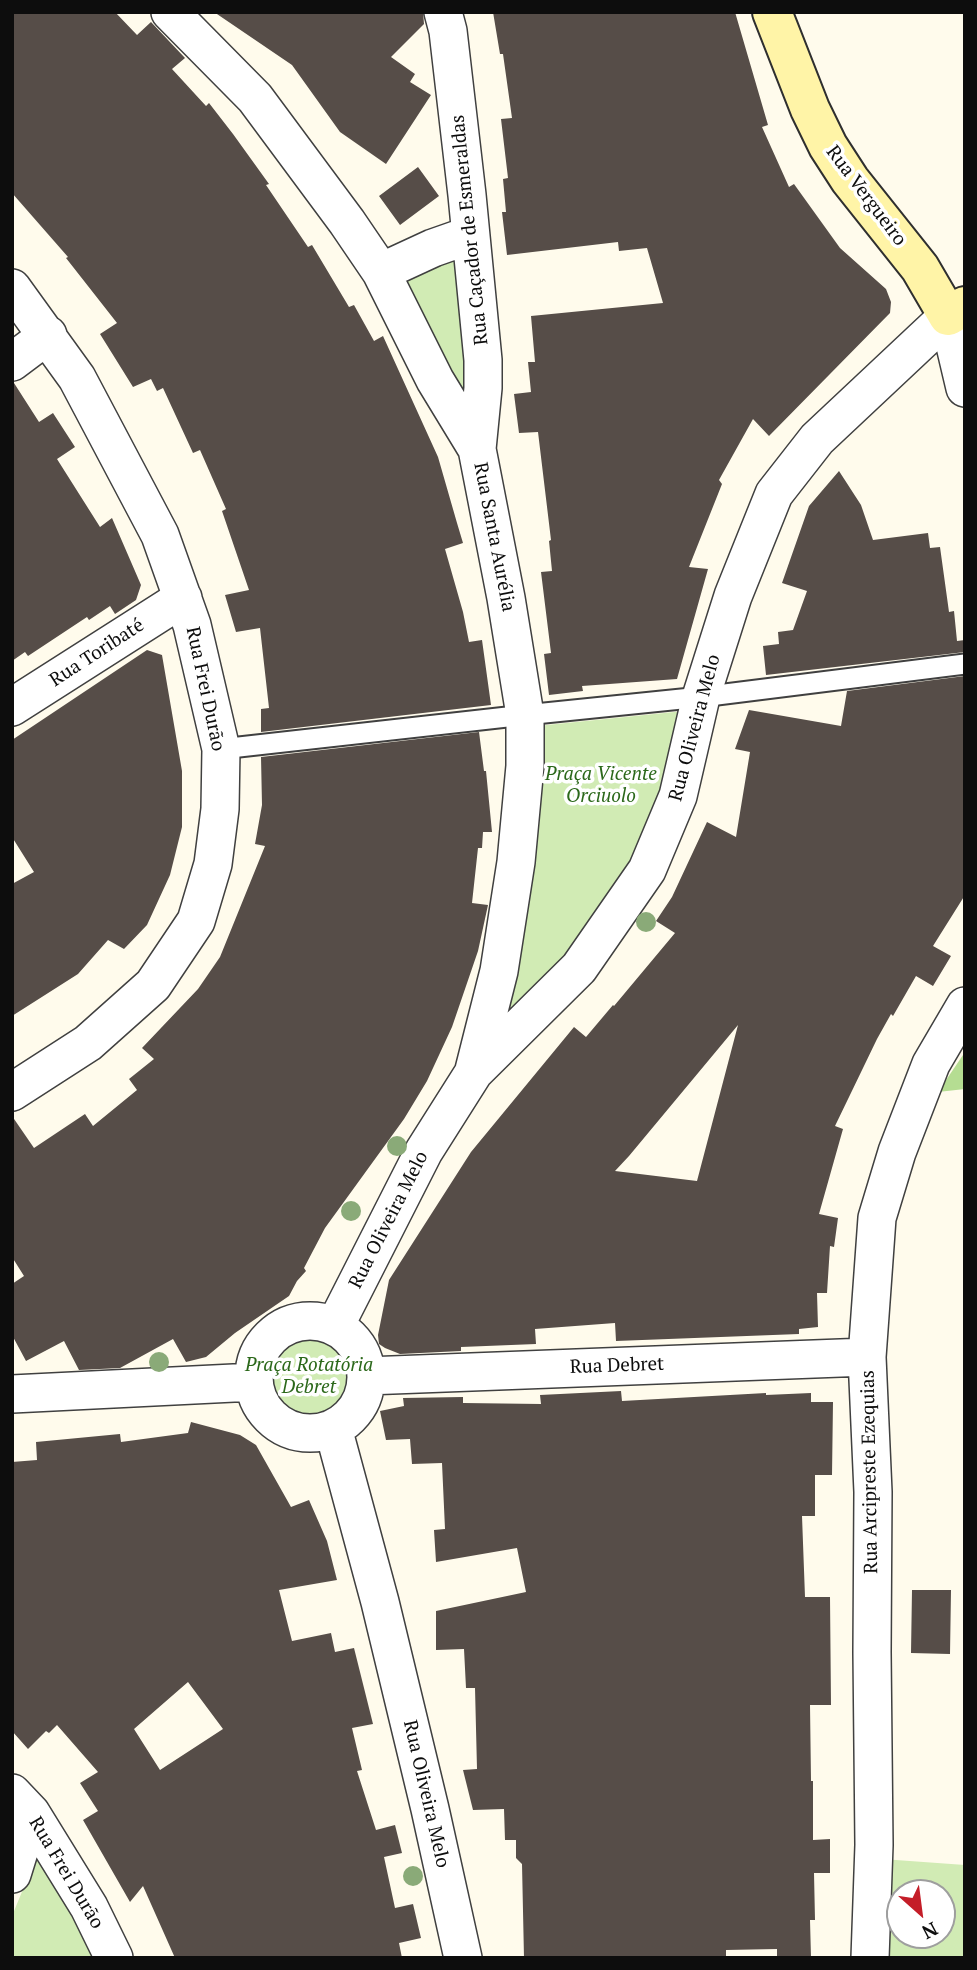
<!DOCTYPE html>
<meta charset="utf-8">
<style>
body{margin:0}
#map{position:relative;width:977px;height:1970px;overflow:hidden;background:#fffbec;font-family:"PT Serif",serif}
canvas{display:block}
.frame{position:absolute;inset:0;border:14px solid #0d0d0d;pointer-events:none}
.north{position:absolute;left:886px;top:1879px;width:70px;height:70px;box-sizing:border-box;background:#fff;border:2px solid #9e9e9e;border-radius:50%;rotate:152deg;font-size:19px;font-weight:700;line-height:28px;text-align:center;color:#0d0d0d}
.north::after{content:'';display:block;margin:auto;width:24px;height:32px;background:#c41d28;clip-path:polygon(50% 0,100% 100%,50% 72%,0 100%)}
</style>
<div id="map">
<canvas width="977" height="1970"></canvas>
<div class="frame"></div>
<div class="north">N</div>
</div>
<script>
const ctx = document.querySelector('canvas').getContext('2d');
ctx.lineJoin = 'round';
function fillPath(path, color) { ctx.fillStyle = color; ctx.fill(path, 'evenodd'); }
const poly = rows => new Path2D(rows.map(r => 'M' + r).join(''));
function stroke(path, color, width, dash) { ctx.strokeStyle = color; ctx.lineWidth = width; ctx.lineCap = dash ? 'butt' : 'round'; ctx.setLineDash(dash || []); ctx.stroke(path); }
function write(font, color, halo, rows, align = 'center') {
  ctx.font = font + ' "PT Serif",serif'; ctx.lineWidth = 7; ctx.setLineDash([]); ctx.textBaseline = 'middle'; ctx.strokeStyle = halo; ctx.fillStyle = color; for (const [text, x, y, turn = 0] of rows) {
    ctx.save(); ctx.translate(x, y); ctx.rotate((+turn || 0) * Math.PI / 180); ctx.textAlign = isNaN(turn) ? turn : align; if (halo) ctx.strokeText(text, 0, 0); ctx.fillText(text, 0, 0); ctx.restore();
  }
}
const green = poly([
 [455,254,467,331,466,415,398,280],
 [684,711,644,847,582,943,504,1022,537,726],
 '269 1377a40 40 0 1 1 80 0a40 40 0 1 1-80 0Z',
 [35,1844,91,1948,94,1958,12,1958,12,1916,26,1882],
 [882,1859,965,1865,965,1958,881,1958],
 [900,1893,942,1893,942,1935,900,1935]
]);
const forest = poly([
 [965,1052,965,1089,938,1092]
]);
const building = poly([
 [12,12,115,12,137,35,151,22,185,58,172,69,206,106,209,103,233,134,269,184,266,185,308,247,312,245,349,307,354,305,374,341,383,336,438,457,457,523,463,543,445,549,463,612,469,642,482,640,491,705,261,732,261,709,269,708,260,628,236,632,225,595,249,590,222,511,226,509,200,450,193,453,163,388,157,391,151,379,133,387,100,334,117,323,66,258,68,257,12,193],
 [214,12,423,12,424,24,391,57,415,74,410,82,431,95,386,164,340,132,292,65],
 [493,12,735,12,768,125,762,127,789,187,794,184,840,248,886,289,891,302,890,313,769,436,753,419,719,480,722,484,689,567,708,569,677,679,582,686,583,691,549,695,544,654,551,653,541,572,552,571,549,541,551,540,538,432,519,433,514,394,531,392,528,362,535,362,531,316,663,303,647,248,619,251,618,242,507,255,502,212,506,212,503,179,508,178,501,119,512,118,503,54,500,54],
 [418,167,439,196,400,225,379,196],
 [12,383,14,383,39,422,53,413,75,447,57,459,100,527,112,518,141,585,136,600,115,614,110,606,89,620,87,617,28,656,25,652,12,661],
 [839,471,861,505,873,540,928,533,930,548,940,547,949,612,954,611,957,641,965,640,965,652,766,675,763,646,779,644,778,632,793,630,807,591,782,583,809,506],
 [147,650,162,655,182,771,182,827,170,875,147,925,124,949,108,940,78,974,12,1016,12,884,34,872,12,837,12,740],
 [965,676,965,895,933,946,951,956,933,986,916,976,893,1016,891,1014,877,1039,835,1126,843,1129,819,1214,838,1218,834,1247,830,1246,827,1293,817,1293,818,1327,799,1329,799,1334,616,1341,615,1323,535,1329,536,1344,461,1347,461,1351,400,1354,385,1348,379,1344,378,1335,389,1280,471,1152,574,1027,586,1037,613,1005,614,1006,675,933,656,921,672,897,707,822,736,837,750,752,735,749,749,710,841,726,847,691],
 [738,1025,697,1181,615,1171,629,1156],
 [479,732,484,771,486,771,492,832,483,832,482,848,478,848,472,903,488,905,478,951,452,1027,427,1081,404,1119,325,1228,304,1268,306,1271,297,1281,289,1296,235,1333,206,1357,186,1362,173,1339,120,1368,79,1370,64,1341,26,1361,12,1335,12,1284,24,1276,12,1257,12,1116,34,1148,85,1114,93,1126,137,1090,129,1079,154,1059,142,1048,198,989,220,957,265,846,255,844,262,805,261,757],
 [621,1391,622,1401,766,1393,766,1395,811,1393,811,1402,833,1402,832,1475,815,1475,815,1516,802,1516,805,1597,830,1597,831,1705,810,1705,811,1781,813,1781,813,1840,830,1839,830,1873,814,1873,815,1920,810,1920,811,1958,777,1958,777,1949,726,1950,726,1958,524,1958,522,1864,516,1858,516,1840,505,1840,504,1809,473,1810,463,1770,477,1769,475,1688,466,1688,464,1649,436,1650,436,1611,526,1592,517,1548,436,1562,434,1530,445,1529,442,1463,412,1464,410,1439,386,1440,380,1411,404,1406,403,1398,463,1397,463,1403,541,1404,540,1395],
 [191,1422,240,1435,256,1445,291,1507,309,1500,327,1541,337,1580,279,1590,292,1641,331,1633,335,1652,354,1648,373,1724,352,1728,362,1770,357,1771,376,1830,395,1825,402,1853,384,1857,395,1908,413,1904,421,1938,399,1943,402,1958,175,1958,143,1886,130,1902,83,1820,98,1811,80,1783,98,1772,57,1725,49,1733,46,1731,28,1749,12,1731,12,1462,37,1460,36,1442,120,1434,121,1442,188,1433],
 [188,1682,223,1729,160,1770,134,1729],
 [912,1590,951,1590,950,1654,911,1653]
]);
const service = poly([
 [221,749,525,715,701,697,965,664]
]);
const minor = poly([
 [170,12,255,98,347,222,381,272,435,380,477,449,506,598,525,715,525,766,516,862,499,971,474,1070],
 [443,12,448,31,467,195,483,360,483,388,477,449],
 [381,272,433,248,470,235],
 [12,288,77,378,160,535,192,625,221,749,220,809,213,864,196,921,153,985,88,1043,12,1092],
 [12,362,48,335],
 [12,707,183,598],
 '254 1377a56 56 0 1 1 112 0a56 56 0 1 1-112 0Z',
 [335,1326,424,1151,474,1072,579,968,647,870,678,796,701,697,733,596,774,494,817,439,948,316,965,388],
 [366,1376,867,1357],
 [12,1394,254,1382],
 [333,1428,380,1602,430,1809,463,1958],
 [12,1793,31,1813,89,1907,114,1958],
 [12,1874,31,1813],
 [870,1958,874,1845,872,1652,873,1492,867,1357,877,1218,897,1152,931,1064,965,1006]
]);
const secondary = poly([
 [772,12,810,109,828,146,850,180,920,268,948,316,965,306]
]);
const trees = [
 [646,922],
 [397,1146],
 [351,1211],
 [159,1362],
 [413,1876]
];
const streetNames = [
 ["Rua Vergueiro",866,196,53],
 ["Rua Caçador de Esmeraldas",470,230,-96],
 ["Rua Santa Aurélia",494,537,79],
 ["Rua Toribaté",97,653,-33],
 ["Rua Frei Durão",205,689,78],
 ["Rua Oliveira Melo",695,728,-75],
 ["Rua Oliveira Melo",389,1220,-63],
 ["Rua Debret",617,1366,-2],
 ["Rua Arcipreste Ezequias",870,1472,-91],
 ["Rua Oliveira Melo",426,1794,77],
 ["Rua Frei Durão",66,1873,59]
];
const parkNames = [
 ["Praça Vicente",601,775],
 ["Orciuolo",601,797],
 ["Praça Rotatória",309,1366],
 ["Debret",309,1388]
];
fillPath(green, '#d1ebb4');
fillPath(forest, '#b5dd92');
fillPath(building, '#564d48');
stroke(service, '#404040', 23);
stroke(minor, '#404040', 40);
stroke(secondary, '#2f2f2f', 42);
stroke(service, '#fff', 19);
stroke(minor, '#fff', 37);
stroke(secondary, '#fff4a7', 38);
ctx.fillStyle = '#8aaa78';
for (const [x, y] of trees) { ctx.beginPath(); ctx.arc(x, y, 10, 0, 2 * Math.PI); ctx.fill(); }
write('19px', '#0d0d0d', '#fff', streetNames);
write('italic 19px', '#2b681a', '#fff', parkNames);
</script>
